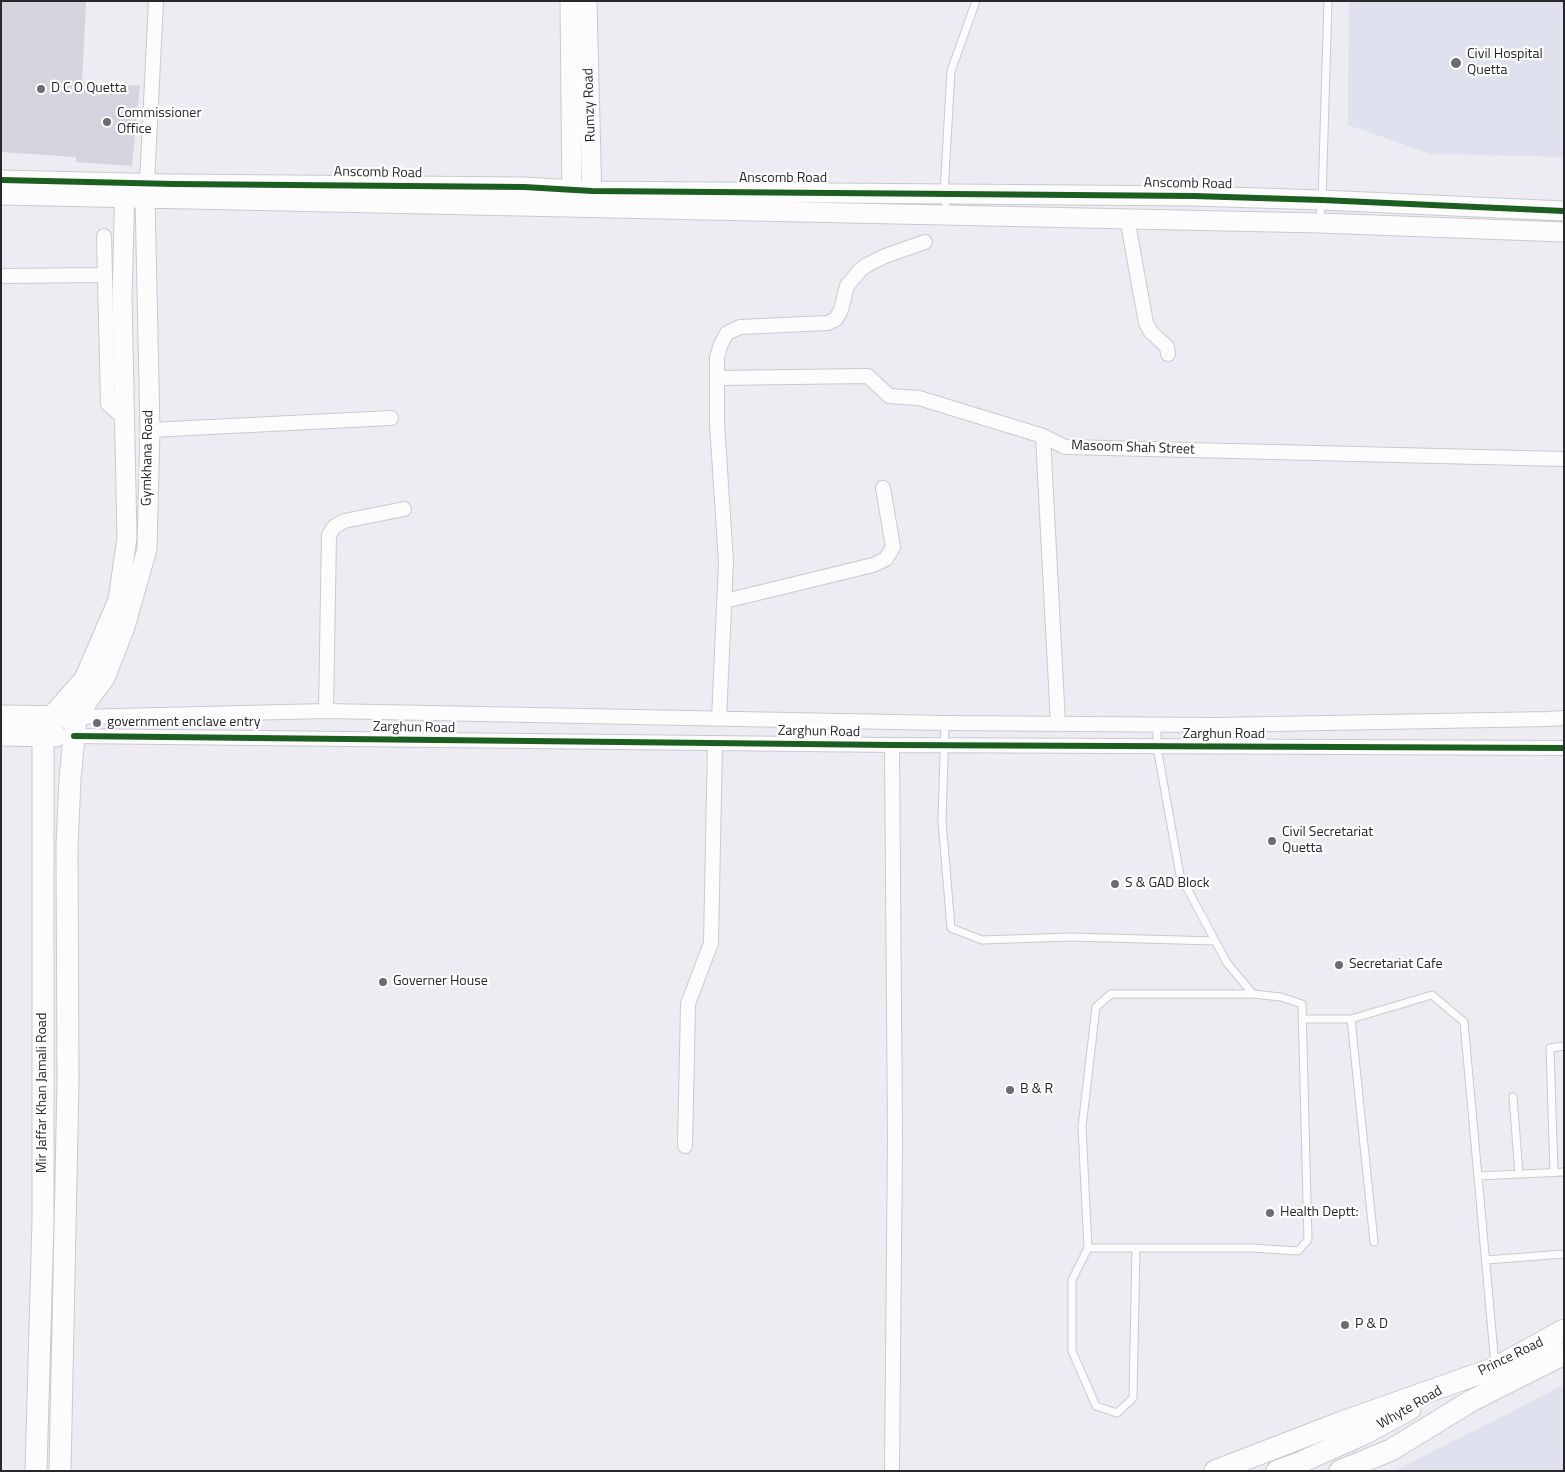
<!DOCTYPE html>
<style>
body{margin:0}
#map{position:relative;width:1565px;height:1472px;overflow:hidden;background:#ececf2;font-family:"Titillium Web",sans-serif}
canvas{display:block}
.frame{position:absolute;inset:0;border:2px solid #27272c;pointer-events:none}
</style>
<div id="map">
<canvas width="1565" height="1472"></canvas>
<div class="frame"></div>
</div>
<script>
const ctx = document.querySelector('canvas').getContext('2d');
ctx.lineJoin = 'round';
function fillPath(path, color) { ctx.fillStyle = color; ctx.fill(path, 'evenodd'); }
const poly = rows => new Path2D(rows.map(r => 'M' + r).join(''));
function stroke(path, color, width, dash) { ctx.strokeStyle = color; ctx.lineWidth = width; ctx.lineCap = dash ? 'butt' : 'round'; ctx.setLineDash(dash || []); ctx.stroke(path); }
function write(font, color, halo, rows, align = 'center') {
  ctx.font = font + ' "Titillium Web",sans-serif'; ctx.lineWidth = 4.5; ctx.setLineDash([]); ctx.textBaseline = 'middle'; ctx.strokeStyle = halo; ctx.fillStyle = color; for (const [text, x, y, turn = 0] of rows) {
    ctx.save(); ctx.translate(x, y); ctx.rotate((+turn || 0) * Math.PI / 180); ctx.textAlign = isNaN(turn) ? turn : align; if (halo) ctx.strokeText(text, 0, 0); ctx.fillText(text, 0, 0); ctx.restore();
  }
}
const built = poly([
 [1349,1,1564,1,1564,157,1431,154,1348,125],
 [1564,1385,1564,1471,1394,1471]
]);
const building = poly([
 [1,1,86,1,82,82,140,86,132,166,76,162,76,157,1,152]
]);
const lane = poly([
 [947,214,944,193,951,71,976,1],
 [1319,222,1322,200,1328,1],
 [945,723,942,821,951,928,982,940,1071,937,1215,941],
 [1302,1019,1351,1019,1432,995,1464,1022,1495,1365],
 [1351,1019,1374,1242],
 [1513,1097,1519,1174],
 [1554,1172,1550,1048,1564,1046],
 [1478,1176,1564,1172],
 [1088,1248,1252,1248,1298,1251,1308,1240,1302,1004,1281,997,1253,994,1227,963,1180,875,1157,747,1157,725],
 [1136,1248,1133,1398,1117,1413,1096,1406,1072,1351,1072,1280,1088,1248,1082,1127,1096,1007,1111,994,1253,994],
 [1486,1260,1564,1254]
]);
const street = poly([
 [147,183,156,1],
 [1127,218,1146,323,1151,332,1167,347,1168,354],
 [104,236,108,404,117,412,124,411],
 [1,276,104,275],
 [717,378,868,376,889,396,919,398,1043,436,1065,447,1564,459],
 [150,430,391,418],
 [1043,436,1058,724],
 [725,601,873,565,886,559,893,547,883,488],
 [326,711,329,535,334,527,344,521,404,509],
 [76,717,326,711,945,723,1214,725,1548,719,1564,718],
 [719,719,726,562,717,424,717,357,721,344,727,333,740,327,828,323,836,319,841,310,847,286,860,270,867,265,885,256,925,242],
 [74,736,892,745,1564,748],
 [685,1146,688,1004,711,943,715,743],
 [892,1471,895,1138,892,745]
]);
const secondary = poly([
 [570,1,572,201],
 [587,1,592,202],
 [1,180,174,184,524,187,592,191,1194,196,1322,200,1564,211],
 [1,195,1319,223,1564,232],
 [51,716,84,679,118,600,127,538,122,297,125,185],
 [76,717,105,678,125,627,147,549,150,430,145,197,147,187]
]);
const primary = poly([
 [1,716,76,717,70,779,67,846,68,1081,60,1471],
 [1,735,56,736],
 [36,1471,43,1221,43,736,51,716],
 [1215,1471,1342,1422,1495,1368,1564,1330],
 [1277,1471,1299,1463,1364,1434,1410,1409],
 [1340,1471,1391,1450,1471,1401,1564,1354]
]);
const cycleway = poly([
 [1,180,174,184,524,187,592,191,1194,196,1322,200,1564,211],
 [74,736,892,745,1564,748]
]);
const markers = [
 [1456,63,6,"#6c6c71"],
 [41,89,5,"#6c6c71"],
 [107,122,5,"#6c6c71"],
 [97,723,5,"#6c6c71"],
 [1272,841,5,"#6c6c71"],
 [1115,884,5,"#6c6c71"],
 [1339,965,5,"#6c6c71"],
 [383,982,5,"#6c6c71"],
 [1010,1090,5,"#6c6c71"],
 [1270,1213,5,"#6c6c71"],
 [1345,1325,5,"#6c6c71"]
];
const poiNames = [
 ["Civil Hospital",1467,55],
 ["Quetta",1467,71],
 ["D C O Quetta",51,89],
 ["Commissioner",117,114],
 ["Office",117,130],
 ["government enclave entry",107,723],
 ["Civil Secretariat",1282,833],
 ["Quetta",1282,849],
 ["S & GAD Block",1125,884],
 ["Secretariat Cafe",1349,965],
 ["Governer House",393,982],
 ["B & R",1020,1090],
 ["Health Deptt:",1280,1213],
 ["P & D",1355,1325]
];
const streetNames = [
 ["Rumzy Road",590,105,-92],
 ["Anscomb Road",378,173,1],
 ["Anscomb Road",783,179],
 ["Anscomb Road",1188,184,1],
 ["Masoom Shah Street",1133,448,2],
 ["Gymkhana Road",148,458,-89],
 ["Zarghun Road",414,728,1],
 ["Zarghun Road",819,732,1],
 ["Zarghun Road",1224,735],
 ["Mir Jaffar Khan Jamali Road",43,1093,-90],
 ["Prince Road",1511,1357,-26],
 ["Whyte Road",1410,1408,-30]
];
fillPath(built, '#e0e1ef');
fillPath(building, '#d5d4de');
stroke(lane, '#c9cacf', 9);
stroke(street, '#c9cacf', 16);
stroke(secondary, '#c9cacf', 21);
stroke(primary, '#c9cacf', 23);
stroke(lane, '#fcfcfd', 7);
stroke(street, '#fcfcfd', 14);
stroke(secondary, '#fcfcfd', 19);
stroke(primary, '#fcfcfd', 21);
stroke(cycleway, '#1b5e20', 6);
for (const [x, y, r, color] of markers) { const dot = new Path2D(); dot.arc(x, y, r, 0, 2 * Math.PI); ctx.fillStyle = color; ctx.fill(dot); stroke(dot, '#fff', 2); }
write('14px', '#27272c', '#fff', poiNames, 'left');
write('14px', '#27272c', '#fff', streetNames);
</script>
